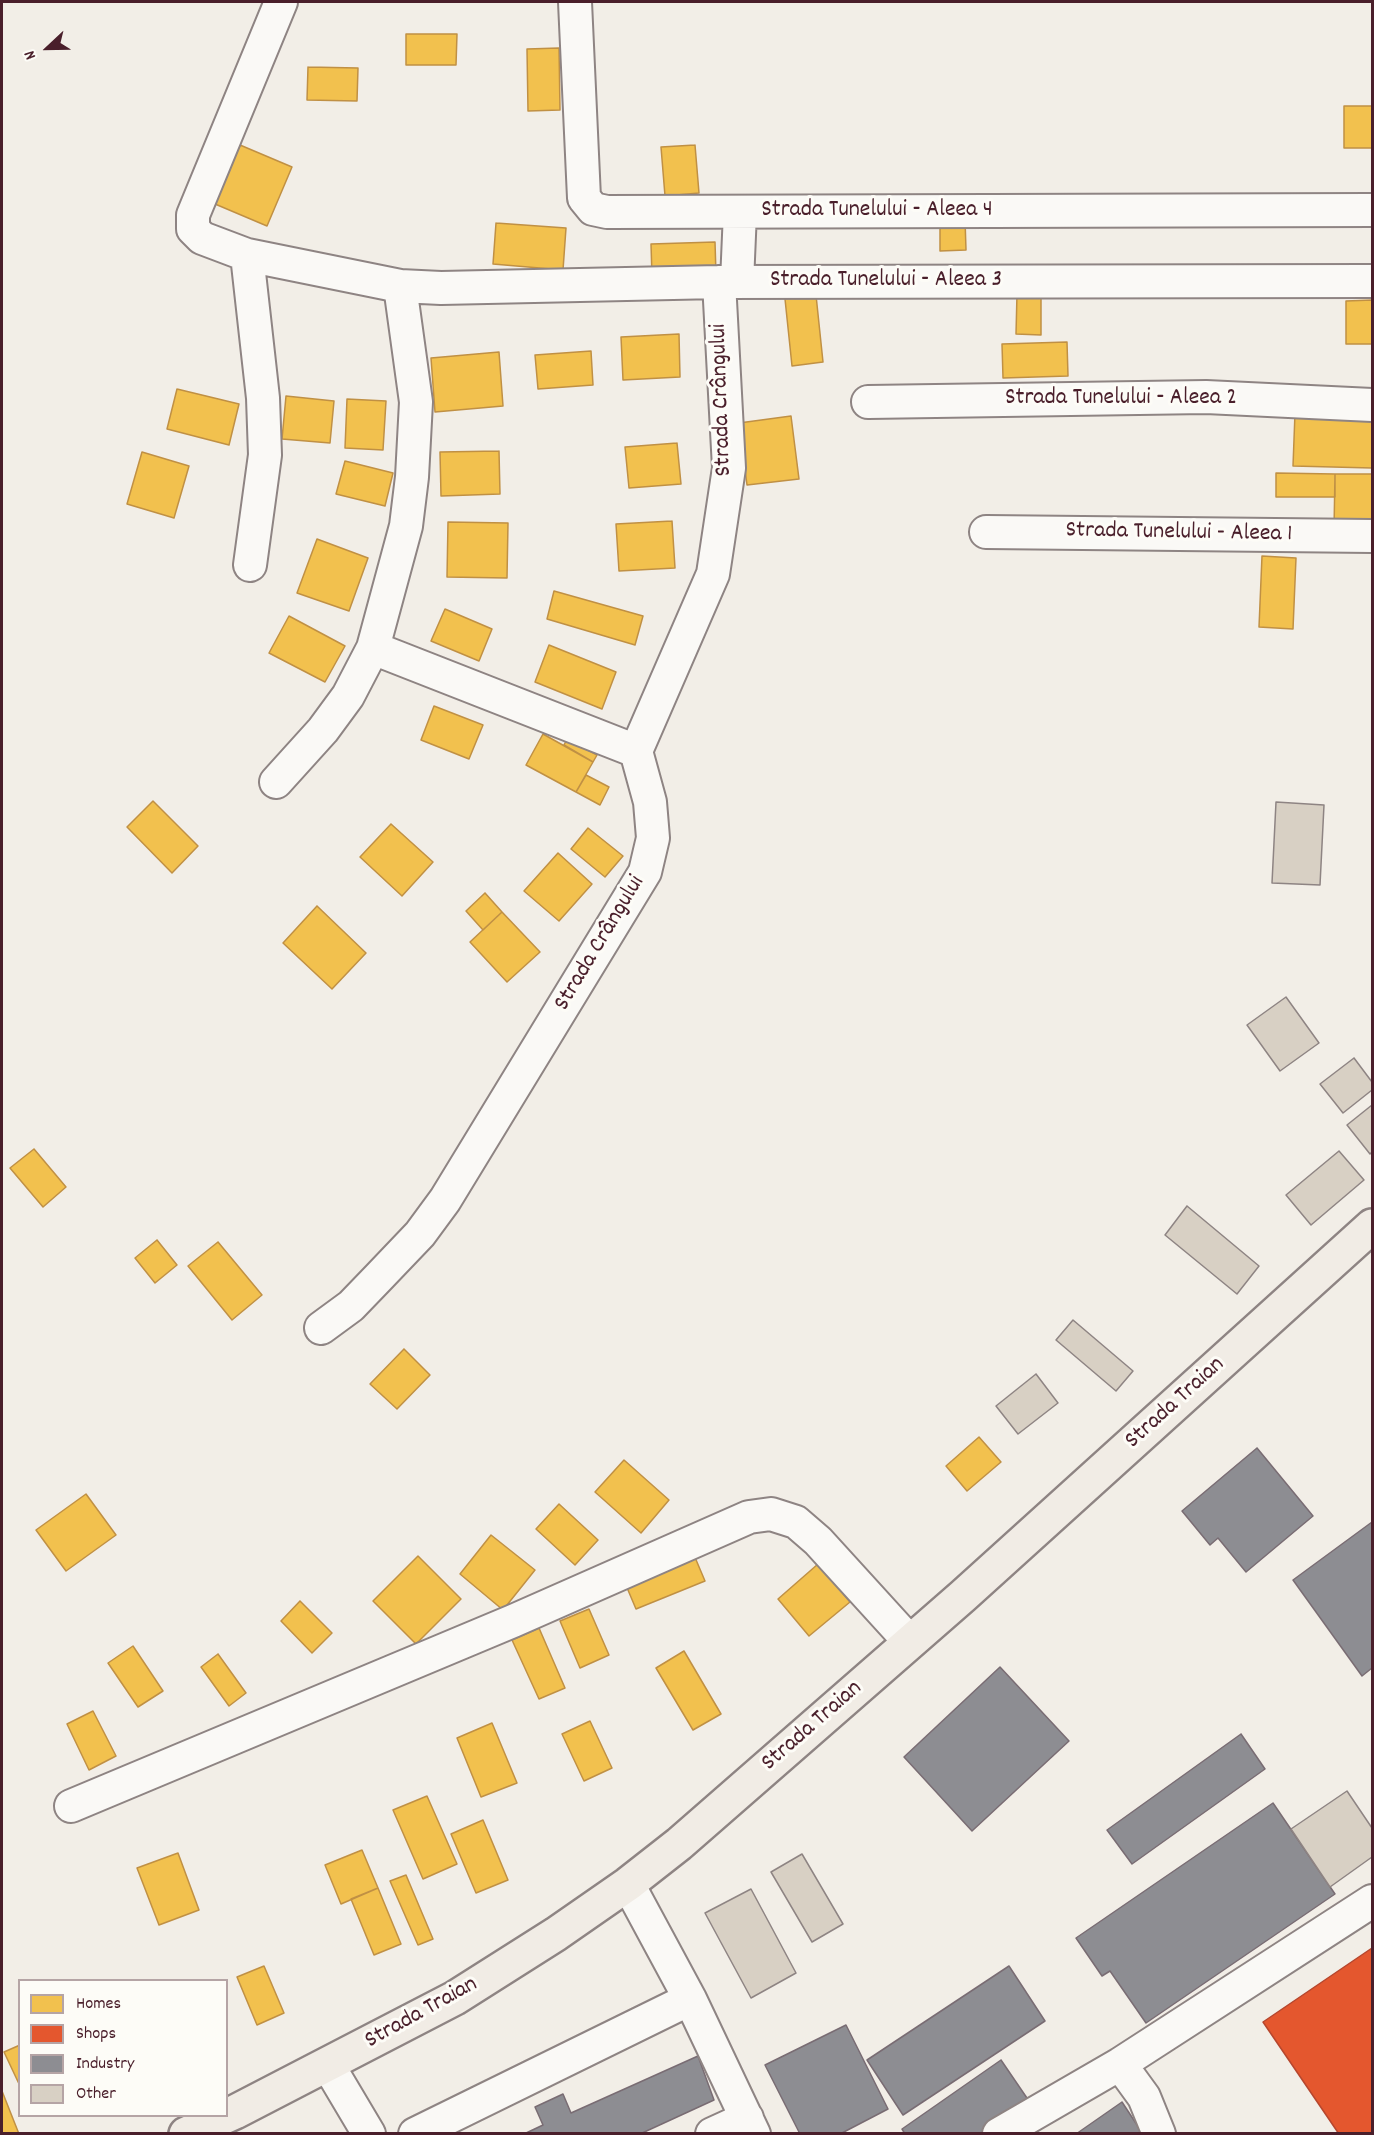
<!DOCTYPE html>
<meta charset="utf-8">
<style>
body{margin:0}
#map{position:relative;width:1374px;height:2135px;overflow:hidden;background:#f2eee7;font-family:Dekko,sans-serif}
canvas{display:block}
.frame{position:absolute;inset:0;border:3px solid #4a1f2b;pointer-events:none}
.legend{position:absolute;left:18px;top:1979px;width:210px;height:138px;box-sizing:border-box;background:#fdfcf7;border:2px solid #b5a4a5;margin:0;padding:8px 10px;list-style:none;font-size:18px;color:#4a1f2b}
.legend li{display:flex;align-items:center;gap:12px;height:30px}
.legend b{width:30px;border:2px solid #b5a4a5}
.north{position:absolute;left:18px;top:18px;width:60px;height:60px;-webkit-text-stroke:4px #fdfcf7;paint-order:stroke;rotate:248deg;font-size:16px;font-weight:700;line-height:24px;text-align:center;color:#4a1f2b}
.north::after{content:'';display:block;margin:auto;width:21px;height:27px;background:#4a1f2b;clip-path:polygon(50% 0,100% 100%,50% 72%,0 100%)}
</style>
<div id="map">
<canvas width="1374" height="2135"></canvas>
<div class="frame"></div>
<ul class="legend">
<li><b style="height:16px;background:#f2c14e"></b>Homes</li>
<li><b style="height:16px;background:#e4572e"></b>Shops</li>
<li><b style="height:16px;background:#8d8d92"></b>Industry</li>
<li><b style="height:16px;background:#d8d0c4"></b>Other</li>
</ul>
<div class="north">N</div>
</div>
<script>
const ctx = document.querySelector('canvas').getContext('2d');
ctx.lineJoin = 'round';
function fillPath(path, color) { ctx.fillStyle = color; ctx.fill(path, 'evenodd'); }
const poly = rows => new Path2D(rows.map(r => 'M' + r).join(''));
function stroke(path, color, width, dash) { ctx.strokeStyle = color; ctx.lineWidth = width; ctx.lineCap = dash ? 'butt' : 'round'; ctx.setLineDash(dash || []); ctx.stroke(path); }
function write(font, color, halo, rows, align = 'center') {
  ctx.font = font + ' Dekko,sans-serif'; ctx.lineWidth = 6; ctx.setLineDash([]); ctx.textBaseline = 'middle'; ctx.strokeStyle = halo; ctx.fillStyle = color; for (const [text, x, y, turn = 0] of rows) {
    ctx.save(); ctx.translate(x, y); ctx.rotate((+turn || 0) * Math.PI / 180); ctx.textAlign = isNaN(turn) ? turn : align; if (halo) ctx.strokeText(text, 0, 0); ctx.fillText(text, 0, 0); ctx.restore();
  }
}
const homes = poly([
 [406,34,457,34,456,65,406,65,406,34],
 [559,48,560,110,528,111,527,49,559,48],
 [308,67,358,68,357,101,307,100,308,67],
 [1344,106,1372,106,1372,148,1344,148,1344,106],
 [240,145,292,167,267,226,215,204,240,145],
 [695,145,699,193,665,196,661,147,695,145],
 [940,219,965,219,966,250,940,251,940,219],
 [496,223,566,228,563,270,493,264,496,223],
 [715,242,716,274,652,276,651,244,715,242],
 [1017,294,1041,295,1041,335,1016,334,1017,294],
 [816,295,823,362,792,366,785,299,816,295],
 [1372,300,1372,344,1346,344,1346,301,1372,300],
 [679,334,680,377,623,380,621,337,679,334],
 [1067,342,1068,376,1003,378,1002,344,1067,342],
 [591,351,593,385,538,389,535,355,591,351],
 [499,352,503,406,435,412,431,358,499,352],
 [177,389,239,404,229,445,167,429,177,389],
 [286,396,334,401,330,443,282,439,286,396],
 [347,399,386,401,383,450,345,448,347,399],
 [1295,413,1372,415,1372,468,1293,466,1295,413],
 [791,416,799,479,747,485,739,423,791,416],
 [677,443,681,484,629,488,625,447,677,443],
 [499,451,500,494,441,496,440,452,499,451],
 [142,452,189,466,174,518,127,504,142,452],
 [345,461,393,473,385,506,336,494,345,461],
 [1276,473,1335,474,1335,497,1276,497,1276,473],
 [1335,474,1372,474,1372,529,1334,529,1335,474],
 [672,521,675,568,619,571,616,524,672,521],
 [448,522,508,523,507,578,447,577,448,522],
 [317,539,368,558,349,611,297,593,317,539],
 [1262,556,1296,558,1293,629,1259,627,1262,556],
 [554,591,643,616,635,645,547,619,554,591],
 [445,609,492,629,479,661,431,641,445,609],
 [289,616,345,646,325,682,269,653,289,616],
 [549,645,616,672,602,709,535,682,549,645],
 [434,706,483,725,469,759,421,740,434,706],
 [543,734,593,762,576,792,526,765,543,734],
 [567,739,597,755,593,762,564,745,567,739],
 [586,775,609,787,600,805,576,792,586,775],
 [153,801,198,846,172,873,127,827,153,801],
 [391,824,433,862,402,896,360,857,391,824],
 [588,828,623,856,605,877,571,849,588,828],
 [558,853,592,884,559,921,524,891,558,853],
 [485,893,502,912,483,930,466,911,485,893],
 [317,906,366,953,332,989,283,943,317,906],
 [502,912,540,952,507,982,470,942,502,912],
 [34,1149,66,1187,43,1207,10,1168,34,1149],
 [157,1240,177,1265,155,1283,135,1258,157,1240],
 [218,1242,262,1295,232,1320,188,1266,218,1242],
 [404,1349,430,1375,397,1409,370,1384,404,1349],
 [979,1437,1001,1462,967,1491,946,1466,979,1437],
 [624,1460,669,1500,641,1533,595,1492,624,1460],
 [86,1494,116,1535,66,1571,36,1530,86,1494],
 [559,1504,598,1540,575,1565,536,1529,559,1504],
 [491,1535,535,1570,503,1610,460,1574,491,1535],
 [694,1555,705,1581,636,1609,625,1583,694,1555],
 [418,1556,461,1599,416,1644,373,1601,418,1556],
 [818,1564,850,1602,809,1636,778,1599,818,1564],
 [300,1601,332,1633,312,1653,281,1621,300,1601],
 [589,1609,609,1655,580,1668,560,1621,589,1609],
 [539,1628,565,1688,539,1699,512,1640,539,1628],
 [133,1646,163,1691,138,1707,108,1663,133,1646],
 [684,1651,721,1714,693,1730,656,1668,684,1651],
 [218,1654,246,1693,229,1706,201,1667,218,1654],
 [93,1711,116,1756,89,1770,67,1724,93,1711],
 [590,1721,612,1768,584,1781,562,1734,590,1721],
 [492,1723,517,1783,481,1797,457,1738,492,1723],
 [427,1796,457,1864,423,1879,393,1810,427,1796],
 [483,1820,508,1880,476,1893,451,1834,483,1820],
 [362,1850,378,1888,341,1904,325,1865,362,1850],
 [178,1853,199,1910,159,1925,137,1868,178,1853],
 [406,1875,433,1939,418,1945,390,1881,406,1875],
 [378,1888,401,1944,374,1955,351,1899,378,1888],
 [264,1966,284,2013,257,2025,237,1977,264,1966],
 [20,2045,20,2086,4,2052,20,2045],
 [2,2091,19,2134,2,2134,2,2091]
]);
const shops = poly([
 [1372,1948,1372,2134,1339,2134,1263,2022,1372,1948]
]);
const industry = poly([
 [1257,1448,1313,1516,1246,1572,1218,1538,1210,1545,1182,1511,1257,1448],
 [1372,1522,1372,1668,1362,1676,1293,1580,1372,1522],
 [1000,1667,1069,1741,972,1831,904,1757,1000,1667],
 [1241,1734,1265,1769,1132,1864,1107,1830,1241,1734],
 [1273,1803,1335,1894,1146,2023,1110,1971,1102,1976,1076,1938,1273,1803],
 [1009,1966,1045,2021,903,2115,867,2060,1009,1966],
 [846,2025,888,2109,840,2134,800,2134,765,2065,846,2025],
 [698,2056,714,2100,640,2134,524,2134,543,2125,535,2107,563,2094,571,2113,698,2056],
 [1001,2060,1029,2101,983,2134,905,2134,902,2129,1001,2060],
 [1122,2102,1143,2134,1076,2134,1122,2102]
]);
const building = poly([
 [1276,802,1324,805,1320,885,1272,883,1276,802],
 [1286,997,1319,1043,1280,1071,1247,1025,1286,997],
 [1354,1058,1372,1082,1372,1090,1343,1113,1320,1084,1354,1058],
 [1372,1105,1372,1152,1370,1154,1347,1125,1372,1105],
 [1339,1151,1364,1180,1311,1225,1286,1195,1339,1151],
 [1187,1206,1259,1266,1237,1294,1165,1235,1187,1206],
 [1073,1320,1133,1371,1116,1391,1056,1340,1073,1320],
 [1036,1374,1058,1403,1018,1434,996,1406,1036,1374],
 [1347,1791,1372,1828,1372,1857,1330,1887,1291,1829,1347,1791],
 [802,1854,843,1924,812,1942,771,1872,802,1854],
 [751,1889,796,1973,751,1998,705,1913,751,1889]
]);
const minor = poly([
 [281,2,193,215,193,229,202,238,247,255,400,286,441,288,719,282,1372,281],
 [575,2,584,198,593,209,607,212,1372,210],
 [247,255,263,398,265,455,250,565],
 [737,282,740,212],
 [868,402,1206,397,1372,405],
 [986,532,1372,536],
 [373,648,636,751],
 [276,782,323,730,348,696,373,648,406,526,412,477,416,402,400,286],
 [321,1328,351,1306,378,1278,420,1234,445,1200,645,872,653,838,650,802,636,751,713,574,729,468,719,282],
 [71,1806,513,1621,749,1517,771,1514,796,1522,818,1541,910,1642],
 [628,1884,690,1999,754,2134],
 [1120,2064,1144,2097,1159,2134],
 [328,2065,369,2134],
 [415,2134,690,1999],
 [712,2134,747,2118],
 [999,2134,1120,2064,1372,1901]
]);
const major = poly([
 [186,2134,235,2112,455,1998,556,1934,628,1884,679,1844,963,1596,1372,1226]
]);
const streetNames = [
 ["Strada Tunelului - Aleea 4",877,212],
 ["Strada Tunelului - Aleea 3",886,282],
 ["Strada Crângului",723,400,-92],
 ["Strada Tunelului - Aleea 2",1121,400],
 ["Strada Tunelului - Aleea 1",1179,534,1],
 ["Strada Crângului",601,944,-59],
 ["Strada Traian",1176,1404,-42],
 ["Strada Traian",813,1727,-41],
 ["Strada Traian",422,2014,-29]
];
fillPath(homes, '#f2c14e');
stroke(homes, '#c09044', 1.5);
fillPath(shops, '#e4572e');
stroke(shops, '#b6462d', 1.5);
fillPath(industry, '#8d8d92');
stroke(industry, '#796c73', 1.5);
fillPath(building, '#d8d0c4');
stroke(building, '#8e8483', 1.5);
stroke(minor, '#8e8483', 36);
stroke(major, '#8e8483', 38);
stroke(minor, '#faf9f6', 32);
stroke(major, '#f1ece5', 33);
write('24px', '#4a1f2b', '#fdfcf7', streetNames);
</script>
